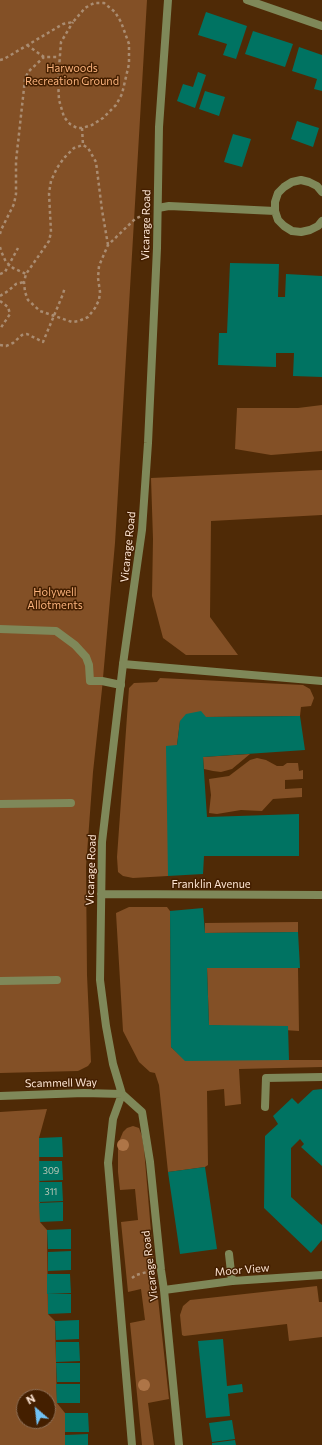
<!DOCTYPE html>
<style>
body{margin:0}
#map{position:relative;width:322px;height:1445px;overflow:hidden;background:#4f2a06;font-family:Commissioner,sans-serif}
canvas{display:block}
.north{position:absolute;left:16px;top:1389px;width:40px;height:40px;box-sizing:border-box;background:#441f00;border:1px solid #8e6f55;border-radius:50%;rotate:332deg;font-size:11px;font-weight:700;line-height:16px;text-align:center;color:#fee6d4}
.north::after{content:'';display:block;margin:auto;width:14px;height:18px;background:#70c1f4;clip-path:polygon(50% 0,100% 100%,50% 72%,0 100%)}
</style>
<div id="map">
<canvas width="322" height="1445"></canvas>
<div class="north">N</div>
</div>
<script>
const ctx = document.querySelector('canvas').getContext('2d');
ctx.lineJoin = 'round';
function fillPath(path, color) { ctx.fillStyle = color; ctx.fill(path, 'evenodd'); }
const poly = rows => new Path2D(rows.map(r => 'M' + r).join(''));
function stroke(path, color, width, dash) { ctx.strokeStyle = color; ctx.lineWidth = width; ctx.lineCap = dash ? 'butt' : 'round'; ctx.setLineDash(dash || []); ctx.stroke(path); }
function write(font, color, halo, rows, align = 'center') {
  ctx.font = font + ' Commissioner,sans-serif'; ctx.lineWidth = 3; ctx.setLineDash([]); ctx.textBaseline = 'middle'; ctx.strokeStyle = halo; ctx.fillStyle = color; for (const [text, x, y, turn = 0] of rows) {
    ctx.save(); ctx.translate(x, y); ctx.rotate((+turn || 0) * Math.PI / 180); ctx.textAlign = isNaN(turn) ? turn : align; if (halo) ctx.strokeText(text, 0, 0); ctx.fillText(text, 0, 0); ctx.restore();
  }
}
const green = poly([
 [0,0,147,0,115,543,102,689,93,772,86,867,87,975,91,1062,88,1066,78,1071,0,1073],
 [322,405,322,451,271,455,235,449,237,408,298,408],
 [322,470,322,515,211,521,210,617,238,655,186,655,163,638,152,596,153,539,151,478],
 [160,678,303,685,310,689,314,698,311,706,301,707,300,716,206,717,180,721,177,745,168,876,133,878,123,876,118,872,117,857,129,688,134,683,157,682],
 [250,754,232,769,221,772,213,771,204,769,203,757],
 [257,758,266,760,277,766,283,766,287,763,298,763,299,771,303,770,303,779,285,780,285,789,302,788,302,797,273,799,262,811,241,810,217,814,209,813,211,795,209,779,229,776,250,760],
 [129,907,167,907,170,911,171,1047,185,1060,322,1060,322,1067,239,1069,241,1104,225,1106,224,1089,207,1091,208,1165,205,1167,168,1172,159,1085,155,1073,150,1072,139,1062,123,1031,116,913],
 [298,922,298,932,205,933,205,923],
 [207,968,298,968,299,1031,209,1025],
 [47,1109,39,1138,40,1222,47,1230,48,1314,55,1321,57,1403,65,1413,65,1445,0,1445,0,1112],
 [24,1397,48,1397,48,1421,24,1421],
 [133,1126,139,1128,142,1136,144,1149,152,1243,169,1399,148,1403,154,1445,142,1445,130,1323,145,1320,141,1289,128,1292,121,1222,138,1220,135,1189,120,1190,118,1172,118,1144,123,1132,127,1128],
 [317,1286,319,1302,322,1302,322,1337,289,1341,287,1324,184,1336,182,1335,180,1315,183,1306,190,1300]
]);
const building = poly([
 [206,12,247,26,236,59,223,55,227,44,198,35],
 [253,31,293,44,285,67,245,54],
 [299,47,322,55,322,91,314,89,317,79,292,71],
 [198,72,206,75,195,108,177,101,183,84,193,87],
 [205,91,225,97,219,116,199,109],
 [297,121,319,128,313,147,291,139],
 [233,134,251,139,242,167,224,162],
 [230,263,279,264,278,297,285,297,286,274,322,276,322,377,293,376,294,353,276,353,276,367,218,365,219,333,227,333],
 [201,711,206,717,300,716,305,750,203,757,207,817,299,814,299,856,204,856,203,874,168,876,166,746,177,745,180,721,186,714],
 [203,908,205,933,298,932,300,968,207,968,209,1025,288,1026,289,1060,185,1061,171,1047,170,911],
 [322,1089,322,1166,301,1147,304,1144,300,1139,291,1148,291,1197,322,1225,322,1240,311,1253,264,1208,265,1136,278,1124,273,1116,292,1098,298,1104,313,1090],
 [62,1137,63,1157,39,1157,39,1138],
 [39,1161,62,1161,63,1180,39,1181],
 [205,1167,217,1249,180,1254,168,1172],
 [39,1182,62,1182,63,1201,39,1202],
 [63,1202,63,1221,40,1222,39,1203],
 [71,1229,71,1249,48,1249,47,1230],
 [71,1251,71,1270,48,1271,48,1252],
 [47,1274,70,1274,71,1293,47,1294],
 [48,1294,71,1294,71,1313,48,1314],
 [79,1320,79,1339,56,1340,55,1321],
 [223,1339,227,1386,242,1384,243,1392,228,1394,230,1416,206,1418,198,1341],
 [56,1342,79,1342,80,1361,56,1362],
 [56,1363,80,1363,80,1382,57,1382],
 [56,1384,80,1384,80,1403,57,1403],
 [65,1413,88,1413,89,1432,65,1432],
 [232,1420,235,1439,212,1442,209,1423],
 [88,1434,88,1445,65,1445,65,1435],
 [235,1440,236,1445,212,1445,212,1443]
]);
const path = poly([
 [27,45,44,57,59,57],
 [0,60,4,59,63,24,73,22,85,8,94,3,104,3,115,12,121,22,129,44,129,64,122,94,116,105,103,118,92,125,82,128,77,128,70,124,64,117,59,100,58,81,61,42,73,22],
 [82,128,83,145],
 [0,234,1,230,14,204,16,194,16,161,25,79,28,72,44,57],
 [108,245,102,210,96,162,88,148,83,145,74,148,64,158,57,168,51,181,49,193,51,232,49,241,26,274,24,282,25,292,28,300,40,311,72,322,79,321,88,317,95,308,99,300,100,292,98,278,99,266,108,245,135,219,143,215],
 [0,247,1,251,6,262,13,268,26,274],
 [0,274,5,272,18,248],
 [0,296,8,291,16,284,24,282],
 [0,301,8,307,10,314,0,329],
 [0,345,6,346,13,343,22,335,27,334,43,342,63,294,65,287],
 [132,1278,136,1275,147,1272]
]);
const service = poly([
 [322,192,317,186,309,182,301,180,292,182,284,187,278,193,275,202,275,211,278,220,284,226,292,231,301,232,310,230,318,226,322,221],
 [158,208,169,206,275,211],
 [0,629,56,631,75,645,86,657,89,665,90,681,102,681,121,685],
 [123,664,322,681],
 [0,804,71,803],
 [0,981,57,980],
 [265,1107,266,1078,322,1077],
 [229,1254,232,1281]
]);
const minor = poly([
 [168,0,159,127,157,248,148,443,142,530,123,664,102,842,100,980,106,1026,113,1064,122,1094,142,1112,150,1162,161,1270,164,1290,179,1445],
 [247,0,322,26],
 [101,894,322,895],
 [122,1094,113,1119,108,1163,132,1445],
 [0,1096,84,1093,122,1094],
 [164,1290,232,1281,322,1275]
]);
const trees = [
 [123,1145],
 [144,1385]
];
const numberNames = [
 ["309",51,1171],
 ["311",51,1192]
];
const parkNames = [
 ["Harwoods",72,68],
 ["Recreation Ground",72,81],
 ["Holywell",55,592],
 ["Allotments",55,605]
];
const streetNames = [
 ["Vicarage Road",146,225,-89],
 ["Vicarage Road",128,547,-84],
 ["Vicarage Road",91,870,-88],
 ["Franklin Avenue",211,884],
 ["Scammell Way",61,1083,-1],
 ["Vicarage Road",150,1266,-97],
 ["Moor View",242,1270,-5]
];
fillPath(green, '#835026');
fillPath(building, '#007362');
stroke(path, '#aa8c71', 2.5, [3, 3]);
stroke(service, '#7f8859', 8);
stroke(minor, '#7f8859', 8);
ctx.fillStyle = '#ae7547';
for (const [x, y] of trees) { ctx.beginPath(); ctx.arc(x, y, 6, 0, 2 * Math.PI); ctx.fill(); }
write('9px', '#bec9b8', null, numberNames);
write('11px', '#fbb37c', '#441f00', parkNames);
write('11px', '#fee6d4', '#441f00', streetNames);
</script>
